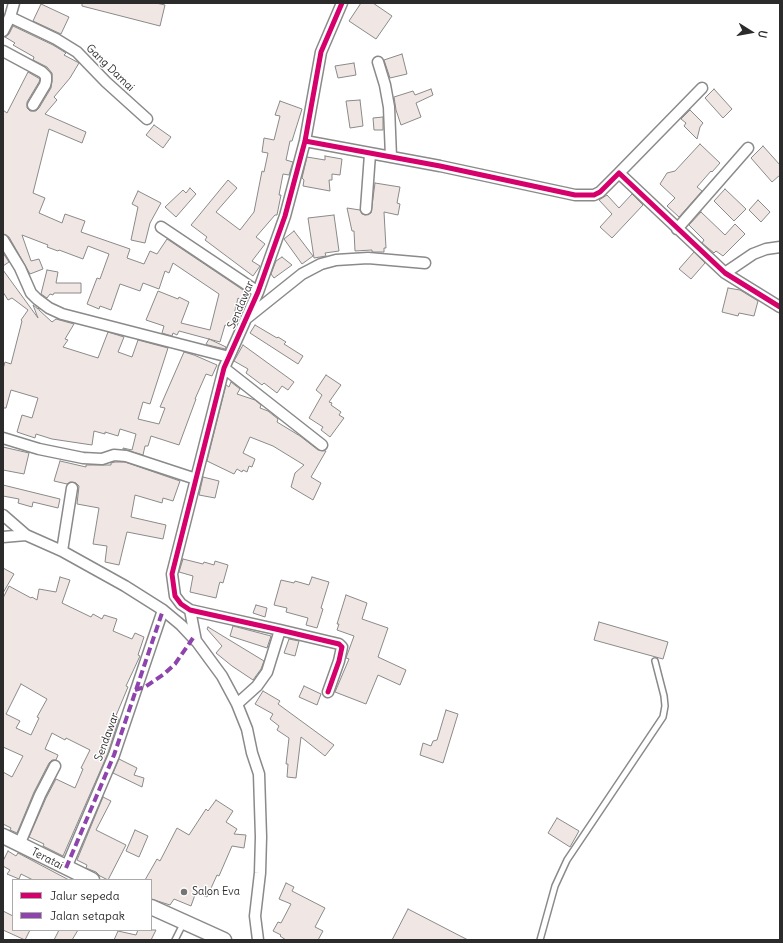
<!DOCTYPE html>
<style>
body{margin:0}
#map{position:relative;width:783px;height:943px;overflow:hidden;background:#fff;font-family:Delius,sans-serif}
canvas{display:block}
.frame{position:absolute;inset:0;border:4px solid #2b2b2b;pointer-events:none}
.legend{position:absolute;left:12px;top:879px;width:140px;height:52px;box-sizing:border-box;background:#fff;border:1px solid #aaa;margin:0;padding:5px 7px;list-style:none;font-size:12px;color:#2b2b2b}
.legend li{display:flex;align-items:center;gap:8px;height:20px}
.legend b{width:20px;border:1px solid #aaa}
.north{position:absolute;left:731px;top:12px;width:40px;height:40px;-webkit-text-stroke:3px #fff;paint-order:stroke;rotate:101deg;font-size:11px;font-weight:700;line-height:16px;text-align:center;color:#2b2b2b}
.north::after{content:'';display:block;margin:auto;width:14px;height:18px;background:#2b2b2b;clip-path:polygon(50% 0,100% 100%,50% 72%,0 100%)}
</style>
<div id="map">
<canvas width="783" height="943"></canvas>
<div class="frame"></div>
<ul class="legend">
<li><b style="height:5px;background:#d6006c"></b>Jalur sepeda</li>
<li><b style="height:5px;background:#8e44ad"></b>Jalan setapak</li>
</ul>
<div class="north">U</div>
</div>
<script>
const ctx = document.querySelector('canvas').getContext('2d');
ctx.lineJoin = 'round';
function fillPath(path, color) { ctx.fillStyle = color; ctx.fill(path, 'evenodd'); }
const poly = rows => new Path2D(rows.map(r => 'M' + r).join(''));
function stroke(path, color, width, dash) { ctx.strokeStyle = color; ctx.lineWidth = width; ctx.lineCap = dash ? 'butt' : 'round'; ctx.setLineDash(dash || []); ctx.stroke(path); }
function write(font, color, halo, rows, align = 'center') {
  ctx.font = font + ' Delius,sans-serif'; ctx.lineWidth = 3; ctx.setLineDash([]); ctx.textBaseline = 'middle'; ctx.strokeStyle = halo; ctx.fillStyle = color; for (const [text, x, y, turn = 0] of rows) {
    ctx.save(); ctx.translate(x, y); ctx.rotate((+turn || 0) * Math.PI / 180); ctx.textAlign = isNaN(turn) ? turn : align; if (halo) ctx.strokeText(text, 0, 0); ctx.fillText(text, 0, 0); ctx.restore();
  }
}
const building = poly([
 [82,3,156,3,165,5,160,26,82,6,82,3],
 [361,3,373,3,392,16,376,39,349,21,361,3],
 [41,4,69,17,61,34,33,21,41,4],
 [13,26,53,45,66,53,64,55,79,63,70,78,54,97,57,100,45,114,86,132,82,143,49,129,33,193,45,198,39,213,62,223,65,214,85,221,81,232,130,249,127,258,144,264,150,251,157,254,167,239,246,292,242,301,238,298,231,327,225,325,220,342,179,331,177,335,173,333,172,336,162,333,164,326,146,320,158,291,178,299,179,297,189,302,181,323,210,330,219,294,173,263,169,273,165,271,159,289,143,283,140,291,120,284,111,310,100,306,99,309,87,304,97,278,100,279,109,254,88,246,83,259,59,250,58,251,47,247,48,245,22,235,31,261,39,259,43,269,30,274,9,237,3,234,3,110,7,113,28,72,40,79,39,82,27,102,27,108,30,111,36,111,39,108,51,88,52,81,52,73,47,67,33,60,34,57,13,45,15,43,5,37,9,34,13,26],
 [402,54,407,74,390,78,384,60,402,54],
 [354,63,356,75,338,78,335,66,354,63],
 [431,89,433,95,416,103,421,117,401,125,396,110,394,97,413,91,415,95,431,89],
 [714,89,732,109,723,118,705,98,714,89],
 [360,100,363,126,350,128,346,101,360,100],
 [280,101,302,109,292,141,290,141,286,160,293,162,289,175,283,174,279,195,281,195,277,215,275,215,256,237,265,244,252,261,260,266,253,276,205,240,207,237,191,225,228,180,237,188,216,212,240,230,254,212,262,171,264,172,268,153,262,152,264,138,274,140,280,116,275,115,280,101],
 [690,110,703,123,700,127,697,139,684,126,686,123,681,119,690,110],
 [383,117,383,130,374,130,373,118,383,117],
 [154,125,171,137,163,148,146,135,154,125],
 [700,144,720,163,712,172,711,171,697,187,702,191,679,217,667,206,675,198,660,184,667,173,675,171,700,144],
 [763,146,780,165,780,175,772,182,751,158,763,146],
 [325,156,342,159,340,175,332,174,332,180,329,180,330,191,303,186,304,180,302,178,307,157,325,160,325,156],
 [375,183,400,187,397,203,400,204,398,215,384,212,386,248,384,248,384,252,372,252,372,250,355,251,354,231,352,231,347,208,360,210,362,214,365,215,371,213,375,183],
 [190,188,196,194,176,217,165,207,183,190,186,193,190,188],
 [725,189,746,209,734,221,714,201,725,189],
 [138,191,161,203,150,223,145,243,131,240,138,207,132,204,138,191],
 [632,194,643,205,612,238,600,227,612,214,599,200,607,195,619,208,632,194],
 [758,200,770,212,761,222,749,210,758,200],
 [701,212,725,235,735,224,745,234,723,256,716,251,714,253,702,243,704,240,689,225,701,212],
 [334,215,339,251,325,253,326,256,314,258,308,218,334,215],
 [294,231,313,256,302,264,284,239,294,231],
 [694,252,705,263,691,279,679,269,694,252],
 [3,253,9,262,3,266,3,253],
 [282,257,292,265,274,278,271,274,276,261,282,257],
 [3,270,38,318,33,305,38,309,38,308,39,309,39,310,52,322,56,319,74,324,65,339,68,340,63,347,98,358,108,332,124,337,118,352,132,357,138,340,168,348,150,404,143,402,138,419,159,424,165,408,160,407,184,352,194,355,217,365,212,376,206,374,195,399,196,399,179,445,151,436,148,446,145,446,143,455,123,449,123,448,132,450,136,434,120,429,118,436,105,432,105,434,94,431,92,445,52,439,36,434,35,438,17,432,22,415,32,418,38,398,11,390,6,408,3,408,3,369,5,362,11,364,22,321,21,320,28,310,12,298,8,300,3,292,3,270],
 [47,270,58,272,56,283,81,283,81,293,54,293,53,295,50,294,47,298,41,294,47,270],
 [728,288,740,290,758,301,754,316,739,313,738,316,722,312,728,288],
 [255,325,277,338,278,337,286,342,284,344,303,356,298,364,250,333,255,325],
 [209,339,226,347,225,349,208,345,206,344,209,339],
 [243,345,294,382,288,390,282,386,277,393,264,383,262,385,246,373,248,369,234,361,243,345],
 [326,375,341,385,329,402,332,403,331,405,341,412,339,415,344,418,330,437,321,430,323,427,309,418,322,395,316,390,326,375],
 [231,382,240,389,237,394,255,400,261,405,260,408,268,411,278,419,277,422,300,436,318,450,326,451,311,477,321,483,313,500,291,487,295,473,304,465,273,446,250,437,243,453,255,459,252,467,249,466,247,472,243,470,242,472,237,469,234,474,207,461,226,385,229,387,231,382],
 [3,447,29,453,24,474,3,470,3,447],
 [60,461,86,467,86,465,111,465,111,463,115,462,125,462,180,481,173,501,163,498,162,503,135,495,131,517,166,525,163,539,127,532,119,565,105,562,107,546,93,544,99,508,77,504,79,486,76,483,70,482,67,484,54,481,60,461],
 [203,477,219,481,215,498,199,495,203,477],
 [3,485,60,499,58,508,33,502,32,507,18,503,19,499,3,496,3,485],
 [183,559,203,564,204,562,214,565,215,561,228,565,223,583,220,582,219,585,216,598,190,592,193,576,179,572,183,559],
 [3,568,14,574,3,593,3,568],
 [60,577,70,580,62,603,91,617,93,614,102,619,104,615,117,619,113,631,132,639,135,633,144,637,138,655,140,656,126,686,128,687,115,718,119,719,108,753,63,856,43,846,44,844,29,837,46,798,56,779,75,788,83,769,81,768,90,750,66,738,65,740,52,733,45,749,58,755,56,760,52,760,49,763,34,792,17,833,10,830,11,828,3,824,3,772,12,777,23,756,3,747,3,598,9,586,31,598,32,597,37,600,39,589,56,592,60,577],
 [21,684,47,699,37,717,39,718,31,735,16,728,20,721,6,714,21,684],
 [312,577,329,582,321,608,323,609,317,628,306,625,308,618,286,612,287,608,274,605,281,580,294,583,295,581,309,585,312,577],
 [346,595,367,603,362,619,388,628,378,657,406,670,400,685,378,675,366,704,335,692,349,659,346,658,354,636,337,630,339,624,337,624,346,595],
 [256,605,267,608,265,617,253,613,256,605],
 [599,622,668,642,663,659,594,640,599,622],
 [233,626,271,636,267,648,230,636,233,626],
 [208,627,264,661,261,669,253,680,232,666,216,653,222,646,207,629,208,627],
 [289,639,299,641,295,656,284,653,289,639],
 [304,686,321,694,317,705,299,697,304,686],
 [263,691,280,701,278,704,334,745,325,756,301,737,296,778,287,777,288,764,286,764,289,738,277,730,279,726,270,719,273,714,255,704,263,691],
 [446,710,458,714,443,763,420,755,423,743,431,746,433,741,437,740,446,710],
 [119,759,137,768,134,775,144,778,142,787,113,773,119,759],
 [103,797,111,801,96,830,126,845,108,880,100,876,96,872,86,868,87,865,77,860,103,797],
 [216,800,233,811,226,822,237,829,234,834,246,835,244,848,232,846,219,876,217,875,207,897,196,892,191,906,174,899,170,905,151,899,151,880,145,880,157,859,160,861,177,828,189,835,206,809,208,811,216,800],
 [557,818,579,831,570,847,548,833,557,818],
 [135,830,148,836,139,857,126,851,135,830],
 [8,851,16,856,18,853,69,880,33,880,21,874,19,879,7,874,10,870,3,866,3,861,8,851],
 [286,883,294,887,292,891,325,908,315,927,323,931,318,940,286,940,280,936,281,935,273,931,278,922,281,923,291,904,279,899,286,883],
 [408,909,468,940,392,940,408,909],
 [3,911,13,916,13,930,30,930,25,940,3,930,3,911],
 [59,930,78,930,72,940,54,940,59,930],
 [138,930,156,930,151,940,114,940,118,931,136,935,138,930]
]);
const service = poly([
 [175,940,184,922],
 [540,940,555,886,567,860,663,717,665,706,664,696,655,661]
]);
const minor = poly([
 [10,17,56,39,77,52,106,82,147,119],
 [3,31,10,17,14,3],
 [3,51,42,72,46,76,46,81,45,85,33,105],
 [378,62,385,85,389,107,391,157],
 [305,141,440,166,575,195,594,195,600,192,619,173,725,273,780,307],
 [619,173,702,88],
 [366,209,370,154],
 [161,227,258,292],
 [677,229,748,148],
 [3,240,20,268,31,293,37,299,49,308,62,314,229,357],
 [725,273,753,254,766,249,780,247],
 [247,318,302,274,321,264,336,260,368,258,425,263],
 [224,368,322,445],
 [3,438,39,449,83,458,102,459,114,455,126,456,196,479],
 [3,515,26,535,62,551,125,586,163,610,181,625,197,642,222,676,237,704,247,729,252,753,259,774,261,837,260,873,255,916,258,940],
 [3,537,26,535],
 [62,551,72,488],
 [190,610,196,641],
 [328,692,339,661,342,647,339,644,280,630,190,610,181,604,175,596,172,574,224,368,258,292,285,216,305,141,321,52,342,3],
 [237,704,257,686,267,672,280,630],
 [19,845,40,795,55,766],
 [66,868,114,755,163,610]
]);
const secondary = poly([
 [3,836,92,880],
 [151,907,224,940]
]);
const quiet = poly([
 [135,690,145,687,164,674,175,664,193,638],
 [66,868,114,755,163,610]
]);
const cycleway = poly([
 [305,141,440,166,575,195,594,195,600,192,619,173,725,273,780,307],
 [328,692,339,661,342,647,339,644,280,630,190,610,181,604,175,596,172,574,224,368,258,292,285,216,305,141,321,52,342,3]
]);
const markers = [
 [184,892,4,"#757575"]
];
const streetNames = [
 ["Gang Damai",110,68,44],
 ["Sendawar",241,305,-67],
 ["Sendawar",107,737,-70],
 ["Teratai",47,859,27]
];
const poiNames = [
 ["Salon Eva",192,892]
];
fillPath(building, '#f0e7e4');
stroke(building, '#8a8a8a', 1);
stroke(service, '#8a8a8a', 8);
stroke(minor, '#8a8a8a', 13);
stroke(secondary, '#8a8a8a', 17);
stroke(service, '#fff', 5);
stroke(minor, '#fff', 10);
stroke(secondary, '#fff', 14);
stroke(quiet, '#8e44ad', 4, [8, 4]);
stroke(cycleway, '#d6006c', 5);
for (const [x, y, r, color] of markers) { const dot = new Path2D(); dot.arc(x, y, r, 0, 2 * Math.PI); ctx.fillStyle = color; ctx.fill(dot); stroke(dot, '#fff', 1.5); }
write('11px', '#2b2b2b', '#fff', streetNames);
write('11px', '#2b2b2b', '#fff', poiNames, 'left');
</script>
